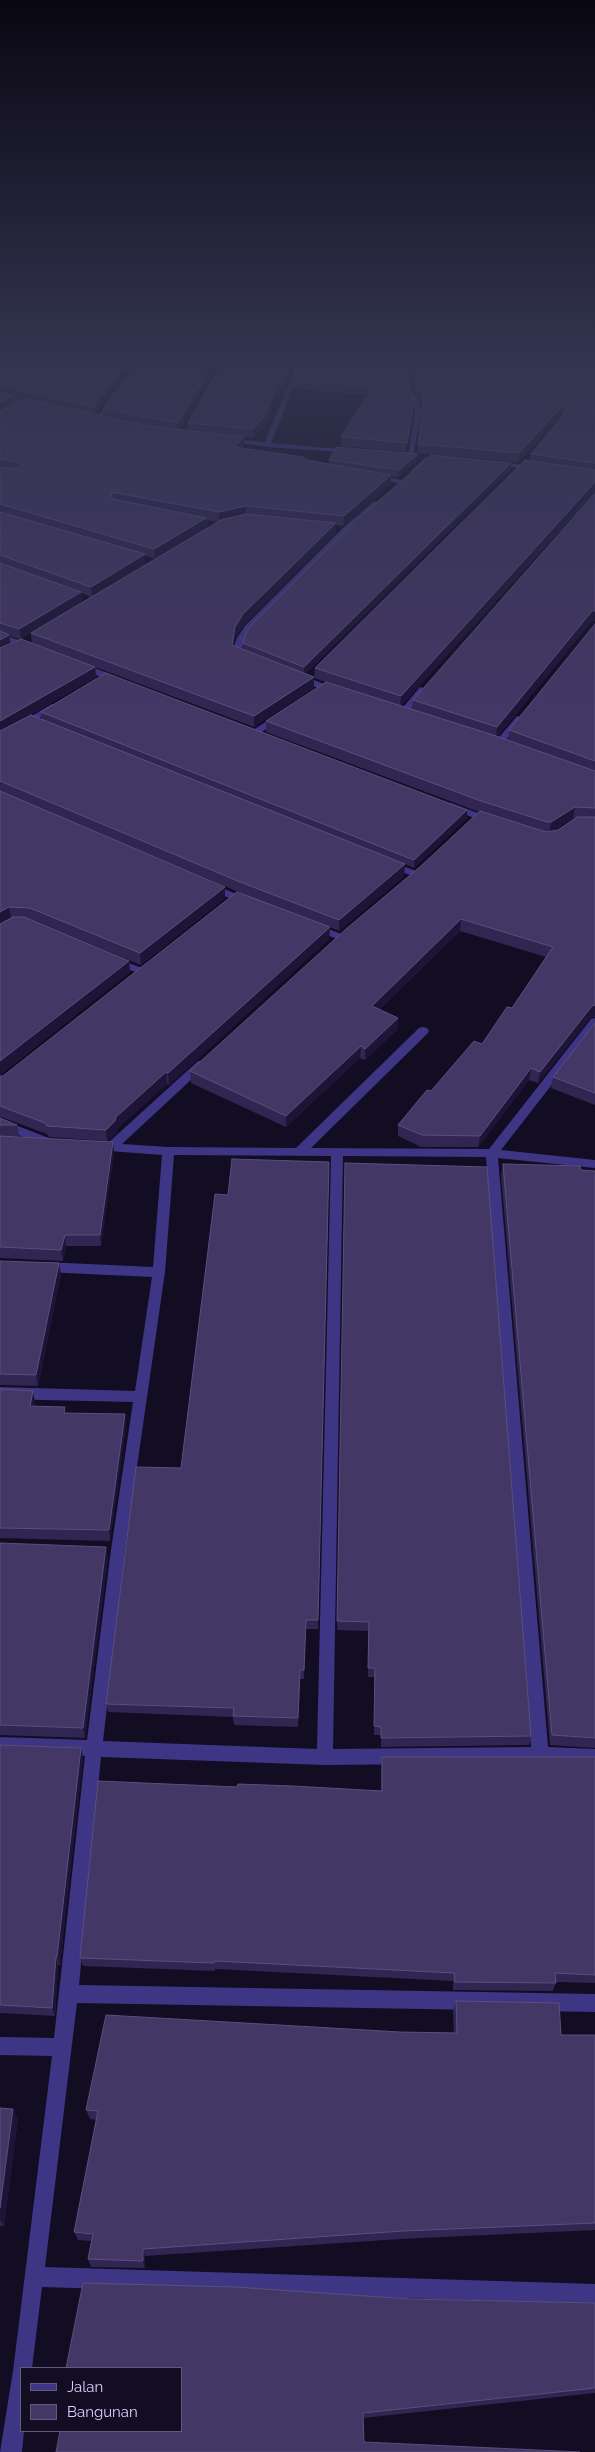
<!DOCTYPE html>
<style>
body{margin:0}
#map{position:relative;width:595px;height:2452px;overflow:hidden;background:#120d23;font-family:Raleway,sans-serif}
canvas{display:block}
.legend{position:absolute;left:20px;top:2367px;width:162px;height:65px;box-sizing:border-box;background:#120d23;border:1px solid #615b7b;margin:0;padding:6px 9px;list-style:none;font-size:15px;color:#d8cfff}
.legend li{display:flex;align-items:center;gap:10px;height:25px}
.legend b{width:25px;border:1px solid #615b7b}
</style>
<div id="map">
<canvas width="595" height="2452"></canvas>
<ul class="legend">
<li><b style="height:6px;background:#3e3684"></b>Jalan</li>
<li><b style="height:14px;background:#433765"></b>Bangunan</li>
</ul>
</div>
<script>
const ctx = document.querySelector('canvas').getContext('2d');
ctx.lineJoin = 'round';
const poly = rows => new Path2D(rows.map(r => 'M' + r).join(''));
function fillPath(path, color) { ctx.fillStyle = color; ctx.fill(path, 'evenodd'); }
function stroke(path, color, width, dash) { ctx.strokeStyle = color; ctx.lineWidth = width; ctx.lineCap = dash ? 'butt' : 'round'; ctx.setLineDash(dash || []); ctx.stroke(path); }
const street = poly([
 [297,363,303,363,271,443,351,450,354,452,353,453,267,447,226,441,229,439,265,442,297,363],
 [362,363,401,363,410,370,411,390,420,402,421,412,413,457,408,456,415,412,414,402,405,390,404,371,399,367,362,363],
 [553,363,559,363,556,377,553,379,550,377,553,363],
 [0,396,36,403,39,405,36,407,0,400,0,396],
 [111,396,116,397,99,421,95,421,111,396],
 [426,457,431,458,415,473,411,473,411,471,426,457],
 [496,462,536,466,539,468,536,470,494,465,493,464,496,462],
 [375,475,402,480,406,482,402,484,373,478,372,477,375,475],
 [374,501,381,503,349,532,251,630,240,651,248,656,248,660,236,657,232,651,237,638,245,626,343,528,374,501],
 [0,634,34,645,35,647,31,649,0,639,0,634],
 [80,662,122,679,123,681,116,683,77,667,76,665,80,662],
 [299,674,339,690,340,692,333,694,296,679,295,677,299,674],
 [420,687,427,689,406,715,400,715,400,711,420,687],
 [52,704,59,706,0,742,0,735,52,704],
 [278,714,285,716,259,734,253,734,253,730,278,714],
 [517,716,524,718,502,745,496,745,496,741,517,716],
 [451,803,494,819,496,821,491,824,488,823,448,808,446,806,451,803],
 [389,861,419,872,420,874,415,877,386,866,386,862,389,861],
 [210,883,251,900,252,902,251,904,243,904,206,888,205,886,210,883],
 [315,924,344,935,345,937,340,940,311,929,310,927,315,924],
 [115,958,145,969,146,971,141,974,111,963,110,961,115,958],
 [595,1018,595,1029,501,1150,595,1160,595,1168,498,1158,548,1747,595,1749,595,1765,540,1763,325,1765,101,1757,79,1985,595,1994,595,2012,77,2003,45,2267,595,2284,595,2304,42,2287,32,2368,21,2368,21,2431,24,2431,22,2452,0,2452,13,2371,52,2056,0,2055,0,2037,54,2038,85,1756,0,1753,0,1737,87,1740,111,1550,133,1402,0,1399,0,1387,135,1391,152,1277,44,1272,39,1270,38,1267,39,1264,44,1262,153,1267,162,1155,96,1150,90,1146,96,1142,108,1143,198,1061,206,1061,208,1064,122,1144,168,1147,296,1148,419,1028,423,1027,427,1028,429,1031,427,1034,311,1148,489,1149,591,1019,595,1018],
 [174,1155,331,1156,317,1749,103,1741,125,1550,165,1272,174,1155],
 [343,1156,486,1157,531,1747,333,1749,343,1156],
 [0,1119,54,1140,56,1143,50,1147,0,1128,0,1119]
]);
const wall = poly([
 [0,363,56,363,56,364,66,369,64,367,63,363,133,363,127,371,121,371,121,379,95,414,104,416,103,409,136,363,217,363,179,430,188,431,188,423,222,363,295,363,284,390,279,389,265,426,253,438,244,437,244,446,242,449,329,464,329,460,417,461,398,477,391,476,391,484,343,526,336,525,336,533,244,625,235,638,234,646,243,649,243,643,511,463,511,469,305,674,314,688,254,727,95,667,96,677,27,717,42,720,41,712,467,818,414,868,405,864,404,876,339,931,330,927,329,939,169,1085,167,1084,117,1129,117,1133,107,1141,49,1137,47,1134,1,1117,0,1118,0,1076,3,1076,241,893,53,814,225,898,141,965,30,919,129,961,130,972,0,1075],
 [13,397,24,400,14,404],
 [207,520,217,522,145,565,145,556,155,559,207,528],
 [81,593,91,597,82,602],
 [31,633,32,643,21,639],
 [9,636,20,639,10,643],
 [403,363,552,363,550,369,553,372,595,363,595,491,401,706,412,709,413,700,595,493,595,621,591,622,498,736,508,740,509,730,595,624,595,1017,590,1018,538,1083,529,1080,478,1147,421,1147,398,1136,398,1125,431,1091,482,1044,512,1008,546,957,460,931,380,1009,398,1029,365,1060,360,1058,286,1127,191,1083,190,1071,421,866,479,812,266,732,266,721,338,686,314,678,315,668,530,461,531,454,564,414,562,414,518,462,417,453,418,444,423,409,422,402,413,389,412,370],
 [573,818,575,818,558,830,553,831],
 [295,380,404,381,414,403,413,412,406,452,341,446,341,437,367,395,295,389],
 [595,1023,595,1105,551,1088,553,1077],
 [0,1118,17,1125,19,1136,2,1137,113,1142,114,1153,101,1246,66,1246,63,1261,0,1258],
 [329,1162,318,1629,306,1629,304,1679,300,1679,298,1727,234,1725,233,1717,108,1712,106,1704,181,1468,228,1195],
 [345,1163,531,1736,529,1745,381,1747,381,1735,374,1735,374,1677,368,1677,368,1631,337,1630],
 [503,1164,581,1170,595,1171,595,1748,550,1745,501,1175],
 [0,1261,61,1275,38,1386,0,1385],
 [0,1389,35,1402,35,1406,126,1425,110,1541,0,1538],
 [0,1543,108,1558,85,1738,0,1735],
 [0,1745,81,1748,83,1758,60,1965,58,1965,55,2016,0,2013],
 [382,1757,595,1757,595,1983,556,1982,553,1991,453,1990,453,1981,215,1969,215,1971,83,1966,80,1958,237,1787,381,1791,381,1766],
 [456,2001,561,2035,595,2035,595,2230,401,2239,145,2256,145,2268,91,2267,88,2259,91,2241,78,2240,74,2232,96,2120,90,2119,86,2110,400,2032,454,2033,453,2011],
 [0,2108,18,2118,4,2226,0,2226],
 [410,2299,595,2303,595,2393,363,2418,60,2431]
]);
const shadedWall = poly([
 [126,363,133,363,127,371],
 [212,363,217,363,178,432,178,423],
 [291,363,295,363,284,390,284,381],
 [121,370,121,379,94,416,93,407],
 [279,380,279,389,265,426,253,438,253,429],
 [13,396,14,405,0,412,0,402],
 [414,403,413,412,406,452,407,443],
 [563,405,562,414,518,462,519,453],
 [244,437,244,446,234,457,234,447],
 [418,454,417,461,398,477,399,470],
 [511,463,511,469,304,675,304,667],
 [391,475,391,484,343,526,344,516],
 [595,482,595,490,400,707,401,696],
 [246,506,246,516,219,522,219,512],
 [206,518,207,528,155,559,154,549],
 [336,523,336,533,244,625,235,638,232,656,232,645,235,627,243,614],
 [145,554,145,565,92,597,91,587],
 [81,592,82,602,21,639,19,629],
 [592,611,595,611,595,621,591,622,496,738,497,727],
 [9,635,11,645,0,651,0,640],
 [95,667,96,677,0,733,0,721],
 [314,677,314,688,254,727,254,716],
 [575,807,573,818,549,833,551,822],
 [467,810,467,818,414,868,414,860],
 [405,864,404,876,339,931,339,920],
 [225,887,225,898,141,965,140,953],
 [9,907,11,918,0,925,0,912],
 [461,919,460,931,372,1017,372,1006],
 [330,927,329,939,169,1085,168,1073],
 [129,961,130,972,0,1075,0,1061],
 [595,1005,595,1016,590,1018,538,1083,540,1072,592,1006],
 [398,1018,398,1029,365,1060,365,1049],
 [361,1046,360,1058,286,1127,286,1116],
 [531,1068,529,1080,478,1147,480,1136],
 [166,1072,167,1084,117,1129,117,1133,107,1141,106,1130,116,1117],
 [113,1142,114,1153,101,1246,100,1235],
 [65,1235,66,1246,63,1261,61,1250],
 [59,1263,61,1275,38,1386,36,1375],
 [33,1391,35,1402,32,1417,30,1406],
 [125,1414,126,1425,110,1541,109,1530],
 [106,1547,108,1558,85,1738,83,1728],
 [81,1748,83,1758,60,1965,57,1957],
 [56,1957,58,1965,55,2016,52,2008],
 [13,2109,18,2118,4,2226,0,2220,0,2208],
 [143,2249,145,2256,145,2268,143,2261]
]);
const building = poly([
 [0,363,54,363,65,369,121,370,93,407,0,385,0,363],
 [136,363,212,363,178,423,103,409,136,363],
 [222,363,291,363,284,381,279,380,265,416,253,429,188,423,222,363],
 [302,363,403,363,404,381,413,394,414,403,407,443,341,437,372,387,295,380,302,363],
 [412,363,551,363,549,369,553,372,558,370,559,363,595,363,595,463,531,454,568,409,568,406,563,405,519,453,418,444,423,403,422,393,413,380,412,363],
 [0,393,13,396,0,402,0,393],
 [26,399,148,426,244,437,234,447,303,457,307,460,391,475,344,516,246,506,219,512,111,492,112,499,206,518,154,549,0,504,0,467,16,469,22,465,17,462,0,459,0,411,26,399],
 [336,447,418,454,399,470,329,460,336,447],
 [431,455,511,463,304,667,243,643,247,631,252,624,350,526,431,455],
 [525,460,595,470,595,482,401,696,315,668,525,460],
 [595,493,595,611,592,611,497,727,413,700,595,493],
 [0,512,145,554,91,587,0,555,0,512],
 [246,514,336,523,243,614,235,627,232,645,314,677,254,716,31,633,221,520,246,514],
 [0,563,81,592,19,629,0,623,0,563],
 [595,624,595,761,509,730,595,624],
 [0,631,9,635,0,640,0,631],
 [21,639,95,667,0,721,0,648,21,639],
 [106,673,467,810,414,860,41,712,106,673],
 [326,682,496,736,595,771,595,808,575,807,551,822,547,822,481,801,266,721,326,682],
 [31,715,405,864,339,920,240,882,0,781,0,731,31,715],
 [0,791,225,887,140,953,30,908,9,907,0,912,0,791],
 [480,811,546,832,558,830,577,817,595,817,595,1005,592,1006,540,1072,531,1068,480,1136,422,1135,398,1125,427,1090,431,1091,474,1041,482,1044,507,1007,512,1008,553,947,461,919,372,1006,398,1018,365,1049,361,1046,286,1116,190,1071,346,929,421,866,480,811],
 [237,892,330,927,168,1073,166,1072,116,1117,115,1121,106,1130,47,1126,45,1123,0,1106,0,1076,3,1076,237,892],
 [13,917,24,917,129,961,0,1061,0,924,13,917],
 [595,1023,595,1093,553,1077,595,1023],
 [0,1118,17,1125,0,1125,0,1118],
 [0,1136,113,1142,100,1235,65,1235,61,1250,0,1247,0,1136],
 [232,1159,329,1162,318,1620,306,1620,304,1670,300,1670,298,1718,233,1716,234,1708,106,1704,136,1467,181,1468,215,1194,228,1195,232,1159],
 [345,1163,487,1167,531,1736,381,1738,381,1727,374,1726,375,1668,368,1668,369,1622,337,1621,345,1163],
 [503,1164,580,1166,581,1170,595,1171,595,1738,552,1735,503,1164],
 [0,1261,59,1263,36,1375,0,1374,0,1261],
 [0,1389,33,1391,30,1406,65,1407,64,1413,125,1414,109,1530,0,1528,0,1389],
 [0,1543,106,1547,83,1728,0,1725,0,1543],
 [0,1745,81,1748,57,1957,56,1957,52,2008,0,2005,0,1745],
 [382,1757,595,1757,595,1975,555,1973,556,1983,455,1982,454,1973,215,1961,214,1963,80,1958,98,1781,237,1787,238,1784,293,1786,382,1791,382,1757],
 [456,2001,559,2003,561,2035,595,2035,595,2223,403,2231,143,2249,143,2261,88,2259,93,2234,74,2232,98,2111,86,2110,106,2015,400,2032,457,2033,456,2001],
 [0,2108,13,2109,0,2208,0,2108],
 [83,2283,235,2287,410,2299,595,2303,595,2388,363,2413,364,2442,580,2452,56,2452,60,2431,181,2431,181,2368,66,2368,83,2283]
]);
fillPath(street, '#3e3684');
fillPath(wall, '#312552');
fillPath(shadedWall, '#1d1437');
fillPath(building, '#433765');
stroke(building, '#5a4f7d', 1);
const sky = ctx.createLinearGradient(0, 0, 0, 706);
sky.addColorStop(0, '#0a0713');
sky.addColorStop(0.51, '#333550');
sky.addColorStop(1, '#33355000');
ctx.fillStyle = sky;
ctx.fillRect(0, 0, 595, 706);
</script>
